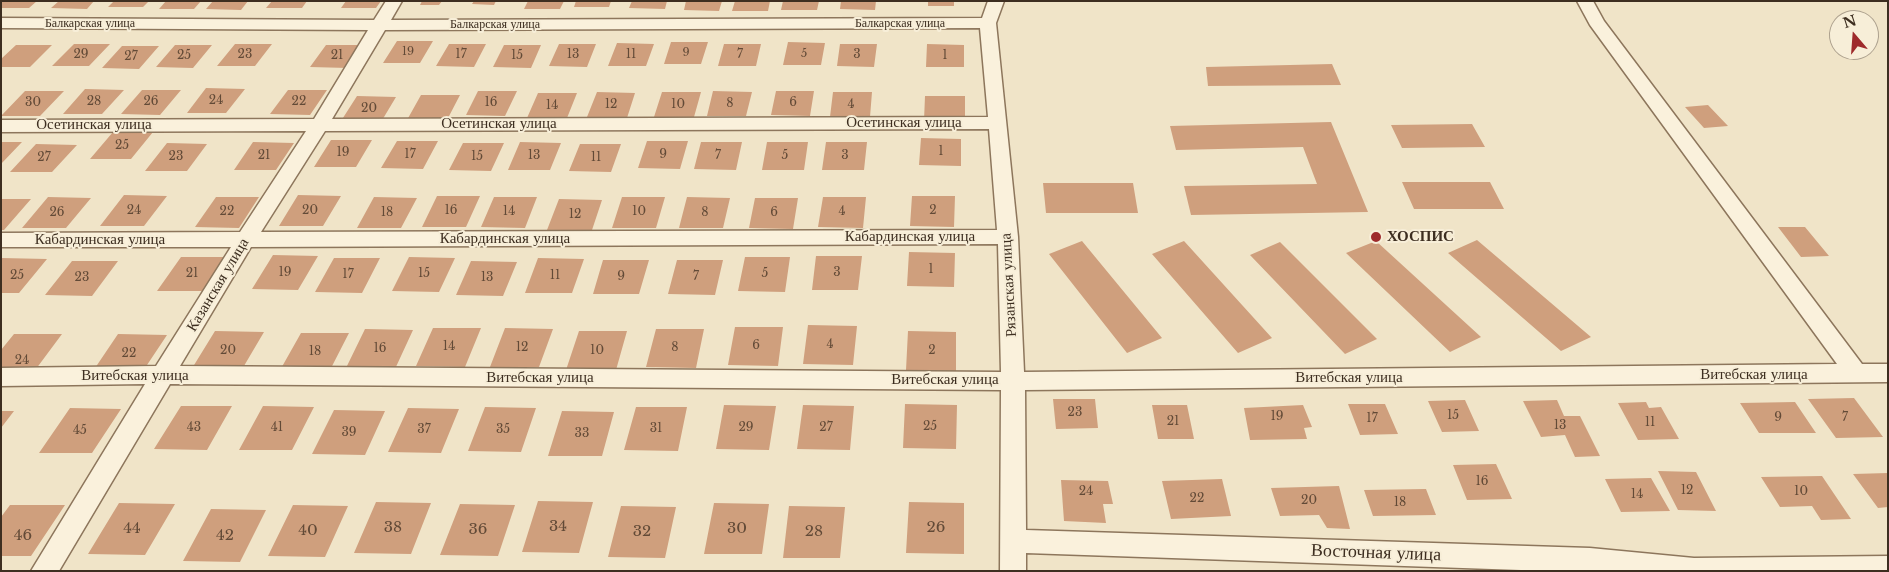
<!DOCTYPE html>
<meta charset="utf-8">
<style>
body{margin:0}
#map{position:relative;width:1889px;height:572px;overflow:hidden;background:#f0e4c8;font-family:"Libre Baskerville",serif}
canvas{display:block}
.frame{position:absolute;inset:0;border:2px solid #3d2e20;pointer-events:none}
.north{position:absolute;left:1829px;top:10px;width:50px;height:50px;box-sizing:border-box;background:#f7eed8;border:1px solid #ada18e;border-radius:50%;rotate:342deg;font-size:14px;font-weight:700;line-height:20px;text-align:center;color:#3d2e20}
.north::after{content:'';display:block;margin:auto;width:18px;height:22px;background:#9e2a2b;clip-path:polygon(50% 0,100% 100%,50% 72%,0 100%)}
</style>
<div id="map">
<canvas width="1889" height="572"></canvas>
<div class="frame"></div>
<div class="north">N</div>
</div>
<script>
const ctx = document.querySelector('canvas').getContext('2d');
ctx.lineJoin = 'round';
function fillPath(path, color) { ctx.fillStyle = color; ctx.fill(path, 'evenodd'); }
const poly = rows => new Path2D(rows.map(r => 'M' + r).join(''));
function stroke(path, color, width, dash) { ctx.strokeStyle = color; ctx.lineWidth = width; ctx.lineCap = dash ? 'butt' : 'round'; ctx.setLineDash(dash || []); ctx.stroke(path); }
function write(font, color, halo, rows, align = 'center') {
  ctx.font = font + ' "Libre Baskerville",serif'; ctx.lineWidth = 4; ctx.setLineDash([]); ctx.textBaseline = 'middle'; ctx.strokeStyle = halo; ctx.fillStyle = color; for (const [text, x, y, turn = 0] of rows) {
    ctx.save(); ctx.translate(x, y); ctx.rotate((+turn || 0) * Math.PI / 180); ctx.textAlign = isNaN(turn) ? turn : align; if (halo) ctx.strokeText(text, 0, 0); ctx.fillText(text, 0, 0); ctx.restore();
  }
}
const building = poly([
 [1,1,37,1,29,8,1,8],
 [59,1,94,1,87,9,51,8],
 [114,1,149,1,143,7,108,7],
 [166,1,201,1,194,9,159,9],
 [213,1,248,1,241,10,206,9],
 [272,1,307,1,302,8,266,8],
 [346,1,381,1,376,8,341,8],
 [422,1,442,1,439,5,420,5],
 [474,1,496,1,494,5,472,4],
 [528,1,564,1,560,9,524,9],
 [576,1,611,1,609,7,574,7],
 [632,1,667,1,665,9,629,8],
 [686,1,722,1,719,11,684,10],
 [735,1,770,1,768,11,732,11],
 [783,1,819,1,817,10,781,10],
 [841,1,876,1,875,10,840,9],
 [928,1,954,1,954,6,928,6],
 [397,41,433,41,420,63,383,63],
 [671,42,708,42,701,64,664,64],
 [788,42,825,43,821,65,783,65],
 [617,43,654,44,646,66,608,66],
 [74,44,110,44,89,66,52,66],
 [235,44,272,44,255,66,217,66],
 [449,44,486,44,474,67,436,66],
 [559,44,596,44,587,67,549,66],
 [724,44,761,44,756,66,718,66],
 [840,44,877,44,874,67,837,66],
 [927,44,964,45,964,67,926,67],
 [16,45,52,45,30,67,1,67,1,59],
 [175,45,212,45,193,68,156,67],
 [326,45,363,45,348,68,310,67],
 [504,45,541,45,531,68,493,67],
 [122,46,159,46,139,69,102,68],
 [1332,64,1341,85,1208,86,1206,67],
 [206,88,245,89,226,113,187,113],
 [85,89,124,90,102,114,63,114],
 [142,90,181,90,160,115,121,114],
 [288,90,327,90,310,115,270,114],
 [25,91,64,91,40,116,1,116],
 [478,91,517,91,505,116,466,115],
 [713,91,752,92,746,116,707,116],
 [776,91,814,91,810,116,771,115],
 [597,92,635,93,627,118,587,117],
 [662,92,701,92,694,117,654,117],
 [833,92,872,92,870,117,830,117],
 [538,93,577,93,567,118,527,118],
 [421,95,460,95,447,120,407,120],
 [357,96,396,97,381,122,341,121],
 [925,96,965,96,965,121,924,121],
 [1708,105,1728,126,1704,128,1685,107],
 [1331,122,1368,212,1191,215,1184,186,1317,184,1303,147,1176,150,1170,126],
 [1472,124,1485,147,1402,148,1391,125],
 [113,132,153,132,131,159,90,159],
 [921,138,961,139,961,166,919,165],
 [331,140,372,140,356,167,314,167],
 [397,141,438,141,423,169,381,168],
 [647,141,688,141,680,169,638,168],
 [1,142,22,142,1,164],
 [253,142,294,143,276,170,234,170],
 [520,142,561,143,550,170,508,170],
 [701,142,742,142,736,170,694,169],
 [767,142,808,142,804,170,762,170],
 [826,142,867,142,864,170,822,170],
 [167,143,207,144,187,171,145,171],
 [463,143,504,143,491,171,449,170],
 [36,144,77,145,52,172,10,172],
 [580,144,621,144,611,172,569,171],
 [1402,182,1490,182,1504,209,1414,209],
 [1043,183,1133,183,1138,213,1046,213],
 [124,195,167,196,144,226,100,226],
 [298,195,341,196,323,226,279,226],
 [437,196,480,196,466,227,422,227],
 [912,196,955,196,954,227,910,226],
 [48,197,91,198,66,228,22,228],
 [216,197,259,197,239,228,195,227],
 [374,197,417,198,401,228,357,228],
 [494,197,537,197,525,228,481,227],
 [622,197,665,197,656,228,612,228],
 [687,197,730,198,723,228,679,228],
 [823,197,866,197,863,228,818,227],
 [755,198,798,198,793,229,749,228],
 [1,199,31,199,4,230,1,230],
 [559,199,602,200,592,230,547,230],
 [1778,227,1805,227,1829,256,1801,257],
 [1477,240,1591,337,1561,351,1448,253],
 [1082,241,1162,338,1127,353,1049,254],
 [1184,241,1272,338,1238,353,1152,254],
 [1376,241,1481,337,1450,352,1346,253],
 [1280,242,1377,339,1345,354,1250,255],
 [909,252,955,253,954,287,907,286],
 [273,255,318,256,298,290,252,289],
 [816,256,862,256,858,290,812,290],
 [181,257,227,257,204,291,157,291],
 [409,257,455,258,439,292,392,291],
 [745,257,790,257,785,292,738,291],
 [1,258,47,259,19,293,1,293],
 [334,258,380,258,362,293,315,292],
 [538,258,584,259,572,293,525,293],
 [603,260,649,260,639,294,593,294],
 [677,260,723,260,715,295,668,294],
 [72,261,118,261,92,296,45,295],
 [471,261,517,262,503,296,456,295],
 [808,325,857,326,853,365,803,364],
 [735,327,783,327,778,366,728,365],
 [433,328,481,328,465,367,416,366],
 [505,328,553,329,539,367,490,367],
 [365,329,413,330,395,369,346,368],
 [656,329,704,329,696,368,646,367],
 [215,331,264,332,241,371,191,370],
 [579,331,627,331,616,370,566,370],
 [908,331,956,332,956,371,906,370],
 [301,333,349,333,329,372,279,372],
 [14,334,62,334,33,373,1,373,1,350],
 [118,334,167,335,141,374,91,374],
 [1854,398,1883,437,1836,438,1808,399],
 [1053,399,1095,399,1098,428,1056,429],
 [1465,400,1479,431,1442,432,1428,401],
 [1557,400,1564,416,1580,416,1600,456,1575,457,1565,435,1541,437,1523,401],
 [1646,402,1649,408,1661,407,1679,439,1638,440,1618,403],
 [1795,402,1816,433,1759,433,1740,403],
 [905,404,957,405,956,449,903,448],
 [1348,404,1385,404,1398,434,1360,435],
 [724,405,776,406,769,450,716,449],
 [803,405,854,406,850,450,797,449],
 [1152,405,1187,405,1194,439,1158,439],
 [1303,405,1312,427,1304,428,1307,439,1250,440,1244,408],
 [181,406,232,406,207,450,154,449],
 [263,406,314,407,292,450,239,450],
 [485,407,536,408,521,452,468,451],
 [636,407,687,407,678,451,624,450],
 [70,408,121,409,92,453,39,453],
 [408,408,459,409,441,453,388,452],
 [334,410,385,411,365,455,312,454],
 [1,411,14,411,1,428],
 [562,411,614,412,602,456,548,456],
 [1496,464,1512,499,1467,500,1453,465],
 [1658,471,1696,472,1716,511,1678,510],
 [1888,473,1888,507,1878,508,1853,474],
 [1822,476,1851,519,1821,520,1812,506,1780,507,1761,477],
 [1651,478,1670,511,1621,512,1605,479],
 [1222,479,1231,516,1171,519,1162,481],
 [1061,480,1108,481,1113,504,1103,504,1106,523,1064,521],
 [1339,486,1350,529,1327,528,1319,515,1280,516,1271,488],
 [1426,489,1436,515,1373,516,1364,490],
 [538,501,593,502,579,553,522,552],
 [376,502,431,503,411,554,354,553],
 [909,502,964,503,964,554,906,553],
 [119,503,175,504,145,555,88,554],
 [714,503,769,504,762,554,704,554],
 [460,504,515,505,498,556,440,555],
 [10,505,65,505,31,556,1,556,1,517],
 [293,505,348,506,325,557,268,556],
 [621,506,676,507,665,558,608,557],
 [789,506,845,507,840,558,783,558],
 [211,509,266,510,240,562,183,561]
]);
const minor = poly([
 [386,1,402,1,391,20,982,18,988,1,1004,1,996,23,1018,237,1024,372,1837,364,1590,25,1577,1,1593,1,1604,21,1862,364,1888,364,1888,382,1025,390,1026,530,1590,548,1694,558,1888,556,1888,571,1550,571,1026,553,1026,571,1000,571,1001,390,170,384,59,571,31,571,145,384,1,386,1,368,156,366,231,247,1,247,1,233,240,232,306,131,1,132,1,120,314,119,368,30,1,28,1,18,374,20,386,1],
 [980,28,988,117,332,119,385,30,980,28],
 [989,129,997,230,261,232,325,131,989,129],
 [998,244,1001,372,180,366,251,247,998,244]
]);
const markers = [
 [1376,237,6,"#9e2a2b"]
];
const farNumbernames = [
 ["19",408,52],
 ["9",686,53],
 ["5",804,54]
];
const farStreetnames = [
 ["Балкарская улица",90,24],
 ["Балкарская улица",900,24],
 ["Балкарская улица",495,25]
];
const numberNames = [
 ["29",81,55],
 ["23",245,55],
 ["17",461,55],
 ["13",573,55],
 ["11",631,55],
 ["7",740,55],
 ["3",857,55],
 ["25",184,56],
 ["21",337,56],
 ["15",517,56],
 ["1",945,56],
 ["27",131,57],
 ["24",216,101],
 ["28",94,102],
 ["26",151,102],
 ["22",299,102],
 ["30",33,103],
 ["16",491,103],
 ["6",793,103],
 ["8",730,104],
 ["12",611,105],
 ["10",678,105],
 ["4",851,105],
 ["14",552,106],
 ["20",369,109],
 ["25",122,146],
 ["1",941,152],
 ["19",343,153],
 ["17",410,155],
 ["9",663,155],
 ["21",264,156],
 ["13",534,156],
 ["7",718,156],
 ["5",785,156],
 ["3",845,156],
 ["23",176,157],
 ["15",477,157],
 ["27",44,158],
 ["11",596,158],
 ["24",134,211],
 ["20",310,211],
 ["16",451,211],
 ["2",933,211],
 ["22",227,212],
 ["14",509,212],
 ["10",639,212],
 ["4",842,212],
 ["26",57,213],
 ["18",387,213],
 ["8",705,213],
 ["6",774,213],
 ["12",575,215],
 ["1",931,270],
 ["19",285,273],
 ["3",837,273],
 ["21",192,274],
 ["15",424,274],
 ["5",765,274],
 ["17",348,275],
 ["25",17,276],
 ["11",555,276],
 ["9",621,277],
 ["7",696,277],
 ["23",82,278],
 ["13",487,278],
 ["4",830,345],
 ["6",756,346],
 ["14",449,347],
 ["12",522,348],
 ["8",675,348],
 ["16",380,349],
 ["20",228,351],
 ["10",597,351],
 ["2",932,351],
 ["18",315,352],
 ["22",129,354],
 ["24",22,361],
 ["23",1075,413],
 ["15",1453,416],
 ["19",1277,417],
 ["9",1778,418],
 ["7",1845,418],
 ["17",1372,419],
 ["21",1173,422],
 ["11",1650,423],
 ["13",1560,426],
 ["25",930,427],
 ["43",194,428],
 ["41",277,428],
 ["29",746,428],
 ["27",826,428],
 ["31",656,429],
 ["37",424,430],
 ["35",503,430],
 ["45",80,431],
 ["39",349,433],
 ["33",582,434],
 ["16",1482,482],
 ["12",1687,491],
 ["24",1086,492],
 ["10",1801,492],
 ["14",1637,495],
 ["22",1197,499],
 ["20",1309,501],
 ["18",1400,503]
];
const streetNames = [
 ["Осетинская улица",904,123],
 ["Осетинская улица",499,124],
 ["Осетинская улица",94,125],
 ["Кабардинская улица",910,237],
 ["Кабардинская улица",505,239],
 ["Кабардинская улица",100,240],
 ["Казанская улица",218,285,-59],
 ["Рязанская улица",1009,285,-93],
 ["Витебская улица",1754,375],
 ["Витебская улица",135,376],
 ["Витебская улица",540,378],
 ["Витебская улица",1349,378],
 ["Витебская улица",945,380]
];
const poiNames = [
 ["ХОСПИС",1387,237]
];
const nearNumbernames = [
 ["34",558,527],
 ["38",393,528],
 ["26",936,528],
 ["44",132,529],
 ["30",737,529],
 ["36",478,530],
 ["40",308,531],
 ["32",642,532],
 ["28",814,532],
 ["46",23,536],
 ["42",225,536]
];
const nearStreetnames = [
 ["Восточная улица",1376,553,2]
];
fillPath(building, '#cf9f7d');
stroke(minor, '#8d765c', 3);
fillPath(minor, '#faf1dc');
for (const [x, y, r, color] of markers) { const dot = new Path2D(); dot.arc(x, y, r, 0, 2 * Math.PI); ctx.fillStyle = color; ctx.fill(dot); stroke(dot, '#f7eed8', 2); }
write('11px', '#624a37', null, farNumbernames);
write('12px', '#3d2e20', '#f7eed8', farStreetnames);
write('12px', '#624a37', null, numberNames);
write('15px', '#3d2e20', '#f7eed8', streetNames);
write('bold 15px', '#3d2e20', '#f7eed8', poiNames, 'left');
write('15px', '#624a37', null, nearNumbernames);
write('18px', '#3d2e20', '#f7eed8', nearStreetnames);
</script>
